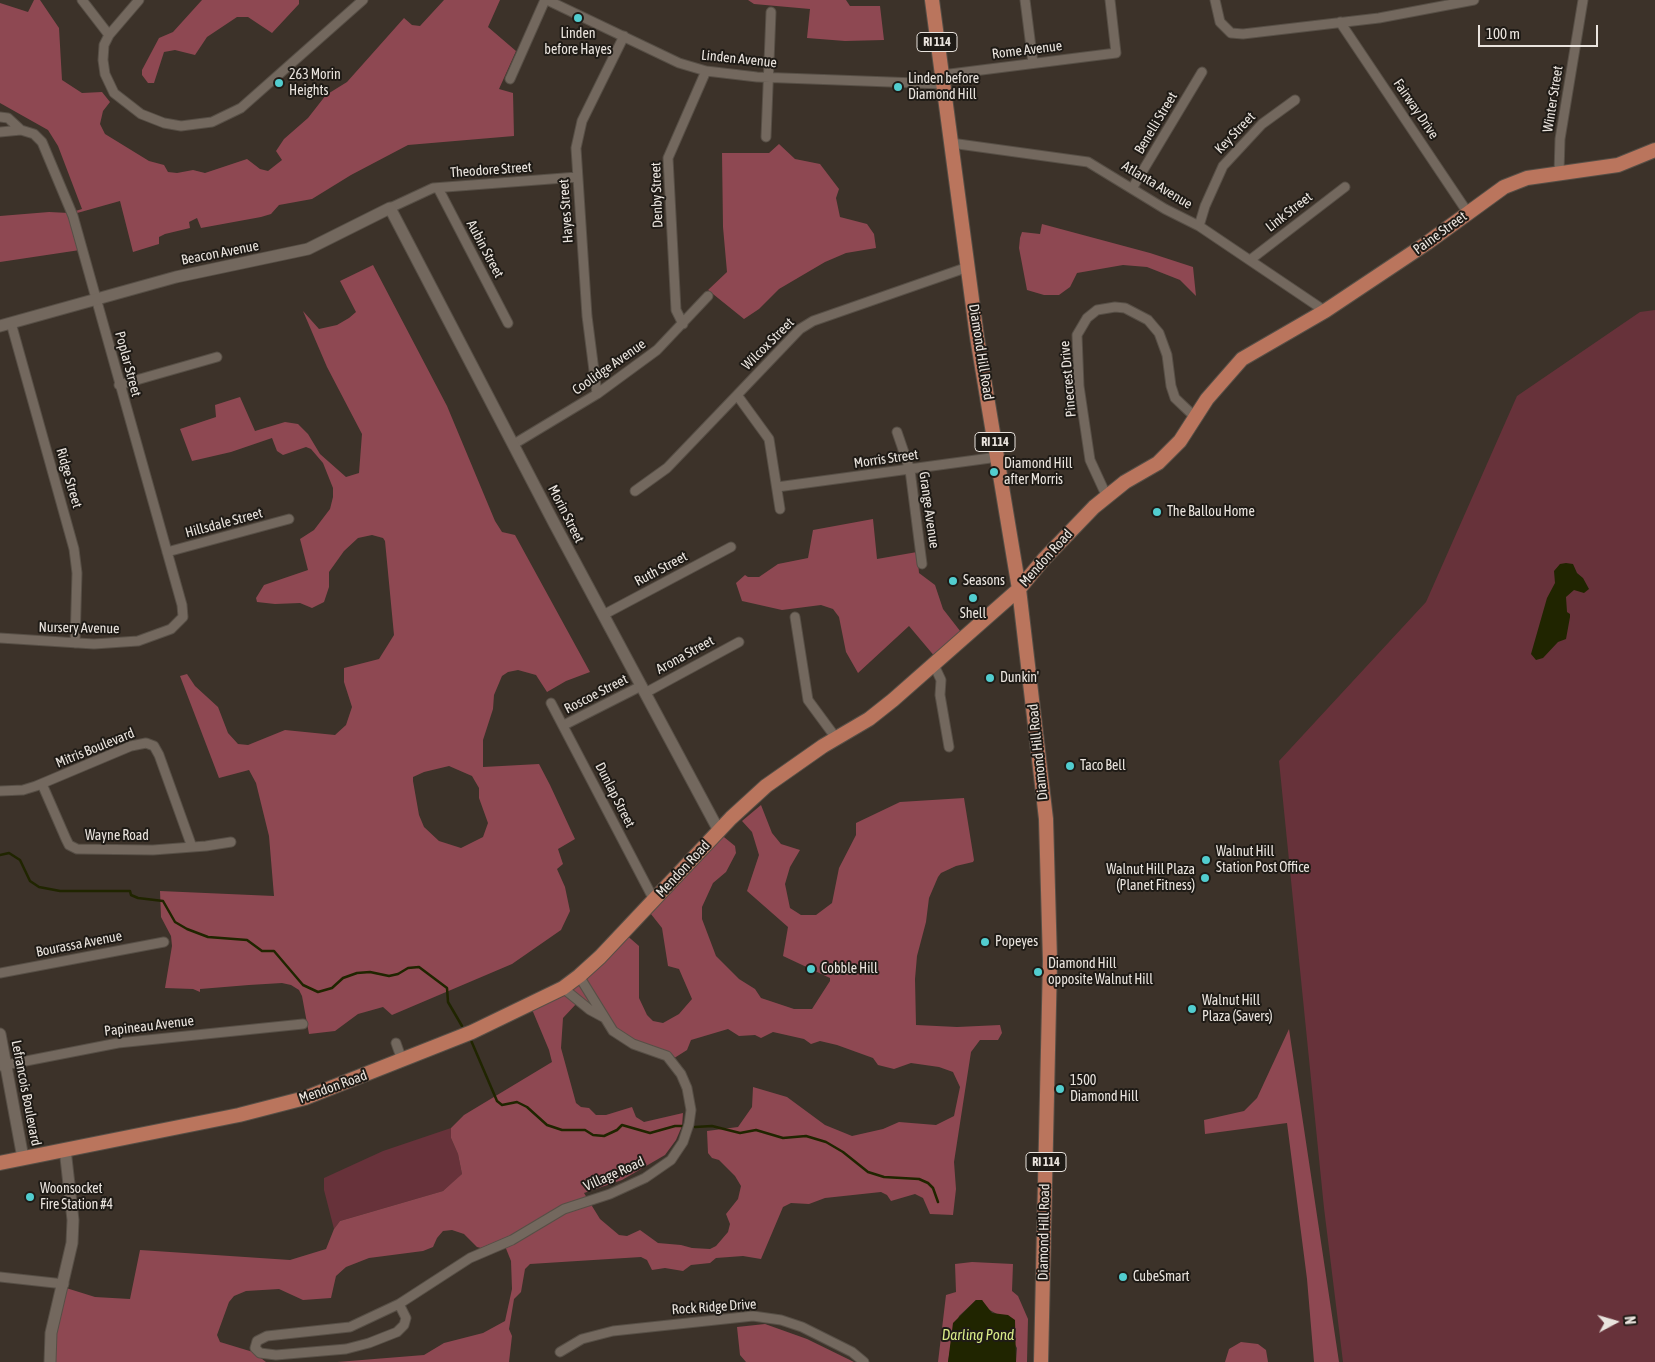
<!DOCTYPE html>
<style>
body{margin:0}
#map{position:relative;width:1655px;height:1362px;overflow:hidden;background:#3c3229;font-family:"Asap Condensed",sans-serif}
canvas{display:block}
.north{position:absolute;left:1590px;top:1297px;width:50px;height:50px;-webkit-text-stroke:4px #1f1b16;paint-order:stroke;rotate:84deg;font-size:14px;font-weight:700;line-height:20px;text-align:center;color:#eae4de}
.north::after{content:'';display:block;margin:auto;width:18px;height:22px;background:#eae4de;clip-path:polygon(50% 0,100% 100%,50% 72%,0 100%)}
.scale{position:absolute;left:1478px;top:25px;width:120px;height:22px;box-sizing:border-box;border:2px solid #eae4de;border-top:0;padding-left:6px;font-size:15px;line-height:18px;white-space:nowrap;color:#eae4de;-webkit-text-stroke:4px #1f1b16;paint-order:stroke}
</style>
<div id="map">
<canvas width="1655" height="1362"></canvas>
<div class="north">N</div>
<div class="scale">100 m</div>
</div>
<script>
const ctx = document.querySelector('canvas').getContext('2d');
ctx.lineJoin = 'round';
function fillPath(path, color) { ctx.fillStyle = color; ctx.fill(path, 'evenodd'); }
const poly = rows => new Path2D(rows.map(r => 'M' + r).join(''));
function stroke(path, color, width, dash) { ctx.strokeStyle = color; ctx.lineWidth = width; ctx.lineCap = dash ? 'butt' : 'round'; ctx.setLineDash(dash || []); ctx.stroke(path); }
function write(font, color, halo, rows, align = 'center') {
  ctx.font = font + ' "Asap Condensed",sans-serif'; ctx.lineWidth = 4; ctx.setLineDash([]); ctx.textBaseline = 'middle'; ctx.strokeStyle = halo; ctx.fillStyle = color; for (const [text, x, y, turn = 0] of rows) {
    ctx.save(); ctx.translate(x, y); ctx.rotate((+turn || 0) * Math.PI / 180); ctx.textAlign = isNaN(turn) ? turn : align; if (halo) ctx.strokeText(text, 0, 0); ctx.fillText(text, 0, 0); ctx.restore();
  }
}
const green = poly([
 [1655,310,1655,1362,1343,1362,1324,1208,1279,761,1426,602,1517,396,1640,312],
 [451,1128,451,1138,458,1154,462,1174,458,1178,443,1191,340,1221,334,1229,324,1190,324,1178,383,1151]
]);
const forest = poly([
 [34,0,40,0,59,28,62,80,82,93,102,92,110,102,103,111,100,124,105,134,149,161,164,165,168,172,177,173,193,170,205,173,247,159,260,169,268,171,282,160,276,151,284,139,308,118,326,95,347,82,404,18,412,25,420,26,444,0,500,0,488,27,516,51,499,89,513,93,514,136,408,145,351,175,312,199,279,205,271,214,261,217,201,228,197,218,189,222,190,228,165,234,159,237,159,244,133,252,120,201,70,215,80,250,0,262,0,216,49,212,69,213,82,209,58,146,48,130,0,103,0,3,28,12],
 [202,0,299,0,299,4,272,33,248,17,237,17,207,37,195,55,175,50,164,52,154,83,148,83,142,75,142,70,159,38,173,32],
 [748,0,846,0,850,6,880,6,884,40,845,41,807,38,810,9,754,4],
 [779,144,795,159,820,164,839,189,836,198,840,217,867,224,874,234,876,248,846,253,825,262,779,289,759,309,744,319,708,290,727,272,723,227,722,153,769,153],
 [1042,224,1150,253,1193,267,1196,296,1180,280,1147,267,1123,265,1077,273,1070,287,1059,295,1044,295,1027,290,1019,248,1020,238,1022,232,1040,234],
 [373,265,447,406,495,521,502,532,515,535,590,672,566,681,547,692,536,675,518,670,508,672,502,676,494,695,493,709,483,740,483,767,539,764,550,785,575,839,558,849,563,864,557,869,565,887,570,911,561,930,512,964,392,1015,383,1007,358,1014,335,1031,309,1034,302,996,299,990,291,985,282,983,249,985,200,989,200,992,193,989,165,988,172,946,171,936,161,917,160,891,274,896,269,836,256,783,249,770,219,778,180,676,187,674,195,686,218,707,228,733,238,744,248,745,285,730,335,735,346,725,352,707,344,682,344,668,379,659,394,635,385,541,383,538,372,535,358,538,344,551,329,572,329,587,324,602,312,608,300,603,275,604,257,602,256,598,264,585,308,570,300,539,314,530,330,509,333,497,333,488,323,463,311,449,306,447,283,455,277,451,272,438,231,452,192,461,180,429,216,417,215,405,240,397,255,431,285,422,298,424,308,434,320,454,346,477,359,473,362,434,327,367,303,311,319,329,337,325,349,318,356,312,340,281],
 [449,766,472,776,479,788,479,798,488,823,483,837,461,848,439,841,424,827,419,815,413,781,413,777,424,772],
 [873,519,877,559,917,552,919,573,935,585,943,609,964,636,936,658,909,626,858,673,846,652,839,617,833,609,821,605,782,610,742,601,736,583,745,575,748,577,759,577,778,564,808,558,813,530],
 [964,798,974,860,973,862,956,866,941,873,938,877,929,898,926,922,917,956,915,979,916,1025,957,1027,1000,1025,1002,1033,998,1040,980,1040,971,1052,954,1162,956,1189,953,1215,930,1214,923,1198,915,1194,891,1201,887,1195,881,1192,825,1198,809,1204,791,1203,783,1207,761,1259,743,1256,716,1258,710,1263,691,1265,683,1271,665,1268,652,1270,647,1260,641,1257,530,1264,525,1269,521,1292,514,1299,509,1329,512,1336,509,1362,337,1362,424,1355,444,1343,483,1333,505,1321,512,1289,511,1261,505,1246,501,1240,481,1248,477,1247,464,1234,452,1230,443,1231,437,1238,433,1247,423,1251,369,1258,346,1267,336,1276,331,1298,303,1300,279,1289,246,1291,234,1296,229,1302,217,1335,220,1342,253,1352,266,1362,52,1362,63,1287,95,1297,130,1299,140,1250,290,1260,326,1249,334,1229,340,1221,443,1191,462,1174,458,1154,451,1138,451,1128,464,1115,552,1062,549,1050,531,1007,624,933,639,946,639,998,647,1015,653,1021,663,1023,679,1014,692,999,679,969,668,966,662,928,647,909,719,833,735,846,736,853,726,872,713,883,702,907,702,919,716,956,739,979,755,989,761,998,794,1009,812,1009,830,981,830,978,783,956,788,927,747,891,759,855,752,832,742,821,761,805,772,833,781,844,800,850,790,867,785,884,790,908,801,915,816,915,832,903,839,868,856,835,856,823,900,802],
 [577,1003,668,1062,687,1050,691,1040,728,1029,739,1036,755,1035,761,1038,773,1032,804,1039,811,1044,820,1041,837,1045,873,1058,878,1065,894,1069,911,1063,939,1067,953,1072,960,1087,954,1116,936,1125,899,1122,883,1129,852,1136,825,1125,787,1097,753,1087,752,1107,738,1127,707,1131,708,1153,712,1158,719,1160,735,1176,741,1186,738,1199,726,1214,730,1224,728,1232,716,1246,710,1249,692,1248,681,1245,658,1243,640,1230,627,1236,619,1235,600,1219,584,1193,622,1180,665,1155,676,1140,682,1126,683,1113,644,1122,636,1117,632,1107,606,1115,596,1115,589,1108,581,1107,576,1103,561,1048,563,1018],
 [1289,1029,1339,1362,1314,1362,1307,1279,1287,1123,1205,1134,1204,1120,1244,1111,1257,1098],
 [972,1262,1013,1264,1012,1291,1018,1296,1028,1319,1027,1362,1016,1362,1017,1348,997,1314,986,1308,982,1300,976,1300,959,1316,951,1344,948,1362,938,1362,946,1295,956,1292,955,1264],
 [765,1324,807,1339,854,1362,746,1362,740,1355,737,1327],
 [1241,1342,1258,1344,1266,1350,1268,1362,1225,1362,1229,1349]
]);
const water = poly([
 [1566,563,1573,564,1577,573,1583,578,1589,589,1584,593,1574,590,1566,597,1567,612,1570,614,1570,617,1566,639,1558,642,1543,658,1536,660,1531,654,1547,598,1555,583,1554,571,1560,564],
 [976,1300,982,1300,992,1313,1008,1315,1015,1320,1016,1362,948,1362,953,1323]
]);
const stream = poly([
 [0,855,9,853,20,860,30,881,39,887,60,891,130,891,131,895,138,898,163,901,175,922,187,929,208,937,247,940,262,951,274,951,303,985,318,992,332,988,343,978,357,973,370,972,389,976,398,974,408,968,419,967,447,988,448,1002,462,1026],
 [470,1038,497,1101,502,1105,517,1102,527,1107,547,1125,562,1130,585,1130,593,1135,604,1136,617,1130,622,1125,650,1133,675,1126,682,1126],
 [695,1127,712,1126,740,1133,756,1130,783,1138,806,1136,826,1142,843,1152,868,1172,884,1177,919,1179,928,1183,933,1188,938,1202]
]);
const minor = poly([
 [82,0,109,35],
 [139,0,109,35,104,45,103,60,105,74,114,93,141,114,164,123,181,126,212,122,241,108,363,0],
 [547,0,679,63,706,71,757,77,943,84],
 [1025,0,1033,63],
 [1215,0,1220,22,1231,33,1243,34,1379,18,1474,0],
 [1340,22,1468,213],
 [942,75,1116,53,1110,0],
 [510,79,545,0],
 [0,117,8,118,21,130,0,132],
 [766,137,771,12],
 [951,143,1088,162,1165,209,1199,226,1325,311],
 [1559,173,1560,139,1583,0],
 [1133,187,1202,72],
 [438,188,508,323],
 [390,208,433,188,577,177],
 [1199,226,1205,206,1223,166,1262,124,1295,100],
 [1250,260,1345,187],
 [11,323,74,549,77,573,75,643],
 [683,324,676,310,668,158,706,71],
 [119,385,217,357],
 [597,394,587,316,576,148,582,121,624,36],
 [897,432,910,470,922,564],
 [514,444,597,394,657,350,708,296],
 [777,487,998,457],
 [635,491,667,468,737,395],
 [1107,497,1090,460,1079,386,1077,335,1087,318,1097,310,1115,307,1125,308,1148,320,1159,333,1167,355,1171,386,1175,398,1196,418],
 [780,509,769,439,737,395,800,329,813,321,968,267],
 [167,552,289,519],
 [603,615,731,547],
 [795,617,808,700,836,738],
 [0,638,94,644,138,641,171,629,183,617,182,605,73,216,42,142,34,134,21,130],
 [934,665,941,680,940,695,949,747],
 [645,693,739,642],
 [551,703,654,900],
 [564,725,641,686],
 [42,784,66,839,69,845,77,849,153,850,206,846,231,842],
 [0,791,23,790,36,786,131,746,146,743,154,746,159,755,192,847],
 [0,973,164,942],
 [563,988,590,1010,603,1017],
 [396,1043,402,1060],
 [0,1066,118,1043,303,1024],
 [0,1277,64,1284],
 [399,1304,470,1258,512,1240,564,1209,610,1194,645,1178,671,1160,683,1142,689,1124,691,1110,687,1088,681,1074,667,1056,633,1044,613,1031,579,976],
 [399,1304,406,1318,404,1325,397,1332,369,1343,346,1349,276,1355,260,1353,255,1348,257,1341,267,1336,350,1327,399,1304],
 [560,1352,582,1339,613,1331,753,1316,781,1320,802,1327,852,1352,864,1362]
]);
const tertiary = poly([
 [0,326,176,277,308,249,390,208,554,523,719,831],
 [0,1034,23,1158],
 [50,1362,51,1333,72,1243,73,1220,65,1149]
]);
const primary = poly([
 [932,0,977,337,1019,589,1046,819,1050,961,1041,1362],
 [0,1163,239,1115,305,1098,472,1032,563,988,579,976,600,957,731,818,766,786,823,746,869,719,893,700,1019,589,1044,559,1094,507,1125,482,1158,463,1180,441,1207,399,1242,359,1325,311,1427,243,1504,187,1527,178,1618,165,1655,150]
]);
const markers = [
 [578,18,5,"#52cdcf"],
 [279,83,5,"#52cdcf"],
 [898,87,5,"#52cdcf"],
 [994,472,5,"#52cdcf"],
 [1157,512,5,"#52cdcf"],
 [953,581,5,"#52cdcf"],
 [973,598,5,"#52cdcf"],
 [990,678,5,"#52cdcf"],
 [1070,766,5,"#52cdcf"],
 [1206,860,5,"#52cdcf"],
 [1205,878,5,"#52cdcf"],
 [985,942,5,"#52cdcf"],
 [811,969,5,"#52cdcf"],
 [1038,972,5,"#52cdcf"],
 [1192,1009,5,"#52cdcf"],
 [1060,1089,5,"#52cdcf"],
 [30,1197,5,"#52cdcf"],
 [1123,1277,5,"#52cdcf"]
];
const shields = [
 [937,42,40],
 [995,442,40],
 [1046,1162,40]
];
const shieldNames = [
 ["RI 114",937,42],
 ["RI 114",995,442],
 ["RI 114",1046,1162]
];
const poiNames = [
 ["Linden",578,34,"center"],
 ["before Hayes",578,50,"center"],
 ["263 Morin",289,75],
 ["Heights",289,91],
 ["Linden before",908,79],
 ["Diamond Hill",908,95],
 ["Diamond Hill",1004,464],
 ["after Morris",1004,480],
 ["The Ballou Home",1167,512],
 ["Seasons",963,581],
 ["Shell",973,614,"center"],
 ["Dunkin'",1000,678],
 ["Taco Bell",1080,766],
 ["Walnut Hill",1216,852],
 ["Station Post Office",1216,868],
 ["Walnut Hill Plaza",1195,870,"right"],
 ["(Planet Fitness)",1195,886,"right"],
 ["Popeyes",995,942],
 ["Diamond Hill",1048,964],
 ["opposite Walnut Hill",1048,980],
 ["Cobble Hill",821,969],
 ["Walnut Hill",1202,1001],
 ["Plaza (Savers)",1202,1017],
 ["1500",1070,1081],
 ["Diamond Hill",1070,1097],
 ["Woonsocket",40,1189],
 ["Fire Station #4",40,1205],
 ["CubeSmart",1133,1277]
];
const streetNames = [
 ["Rome Avenue",1027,50,-7],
 ["Linden Avenue",739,59,6],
 ["Winter Street",1553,99,-81],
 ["Fairway Drive",1416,109,56],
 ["Benelli Street",1156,123,-59],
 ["Key Street",1235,133,-46],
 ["Theodore Street",491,170,-4],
 ["Atlanta Avenue",1157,185,31],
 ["Denby Street",657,195,-92],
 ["Hayes Street",566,211,-94],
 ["Link Street",1289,212,-38],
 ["Paine Street",1440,233,-36],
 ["Aubin Street",485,249,62],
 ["Beacon Avenue",220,253,-11],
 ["Wilcox Street",768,344,-45],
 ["Diamond Hill Road",981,352,81],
 ["Poplar Street",128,364,75],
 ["Coolidge Avenue",609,367,-35],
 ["Pinecrest Drive",1068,379,-95],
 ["Morris Street",886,459,-8],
 ["Ridge Street",69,478,74],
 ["Grange Avenue",929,510,82],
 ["Morin Street",566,514,63],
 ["Hillsdale Street",224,523,-15],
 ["Mendon Road",1046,558,-48],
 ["Ruth Street",661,569,-28],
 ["Nursery Avenue",79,628,1],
 ["Arona Street",685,655,-29],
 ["Roscoe Street",596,694,-27],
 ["Mitris Boulevard",95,748,-22],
 ["Diamond Hill Road",1038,752,-96],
 ["Dunlap Street",615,795,63],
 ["Wayne Road",117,836],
 ["Mendon Road",683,869,-47],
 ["Bourassa Avenue",79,944,-11],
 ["Papineau Avenue",149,1026,-7],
 ["Mendon Road",333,1087,-20],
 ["Lefrancois Boulevard",26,1093,79],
 ["Village Road",614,1174,-24],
 ["Diamond Hill Road",1044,1232,-89],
 ["Rock Ridge Drive",714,1307,-4]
];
const waterNames = [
 ["Darling Pond",978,1335]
];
fillPath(green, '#67323a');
fillPath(forest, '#8e4852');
fillPath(water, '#202500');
stroke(stream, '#202500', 2.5);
stroke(minor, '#574f46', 11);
stroke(tertiary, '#574f46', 13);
stroke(primary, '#574f46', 16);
stroke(minor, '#73685e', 9);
stroke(tertiary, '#73685e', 11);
stroke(primary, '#ba755d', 14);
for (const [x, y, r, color] of markers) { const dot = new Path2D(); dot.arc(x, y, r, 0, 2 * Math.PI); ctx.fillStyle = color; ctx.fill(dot); stroke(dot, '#1f1b16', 2); }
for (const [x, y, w] of shields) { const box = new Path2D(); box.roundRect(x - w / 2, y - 9.5, w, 19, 4); ctx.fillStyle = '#1f1b16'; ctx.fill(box); stroke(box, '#eae4de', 1); }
write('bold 12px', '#eae4de', null, shieldNames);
write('14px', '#eae4de', '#1f1b16', poiNames, 'left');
write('14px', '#eae4de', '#1f1b16', streetNames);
write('italic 15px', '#d9eb88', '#1f1b16', waterNames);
</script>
